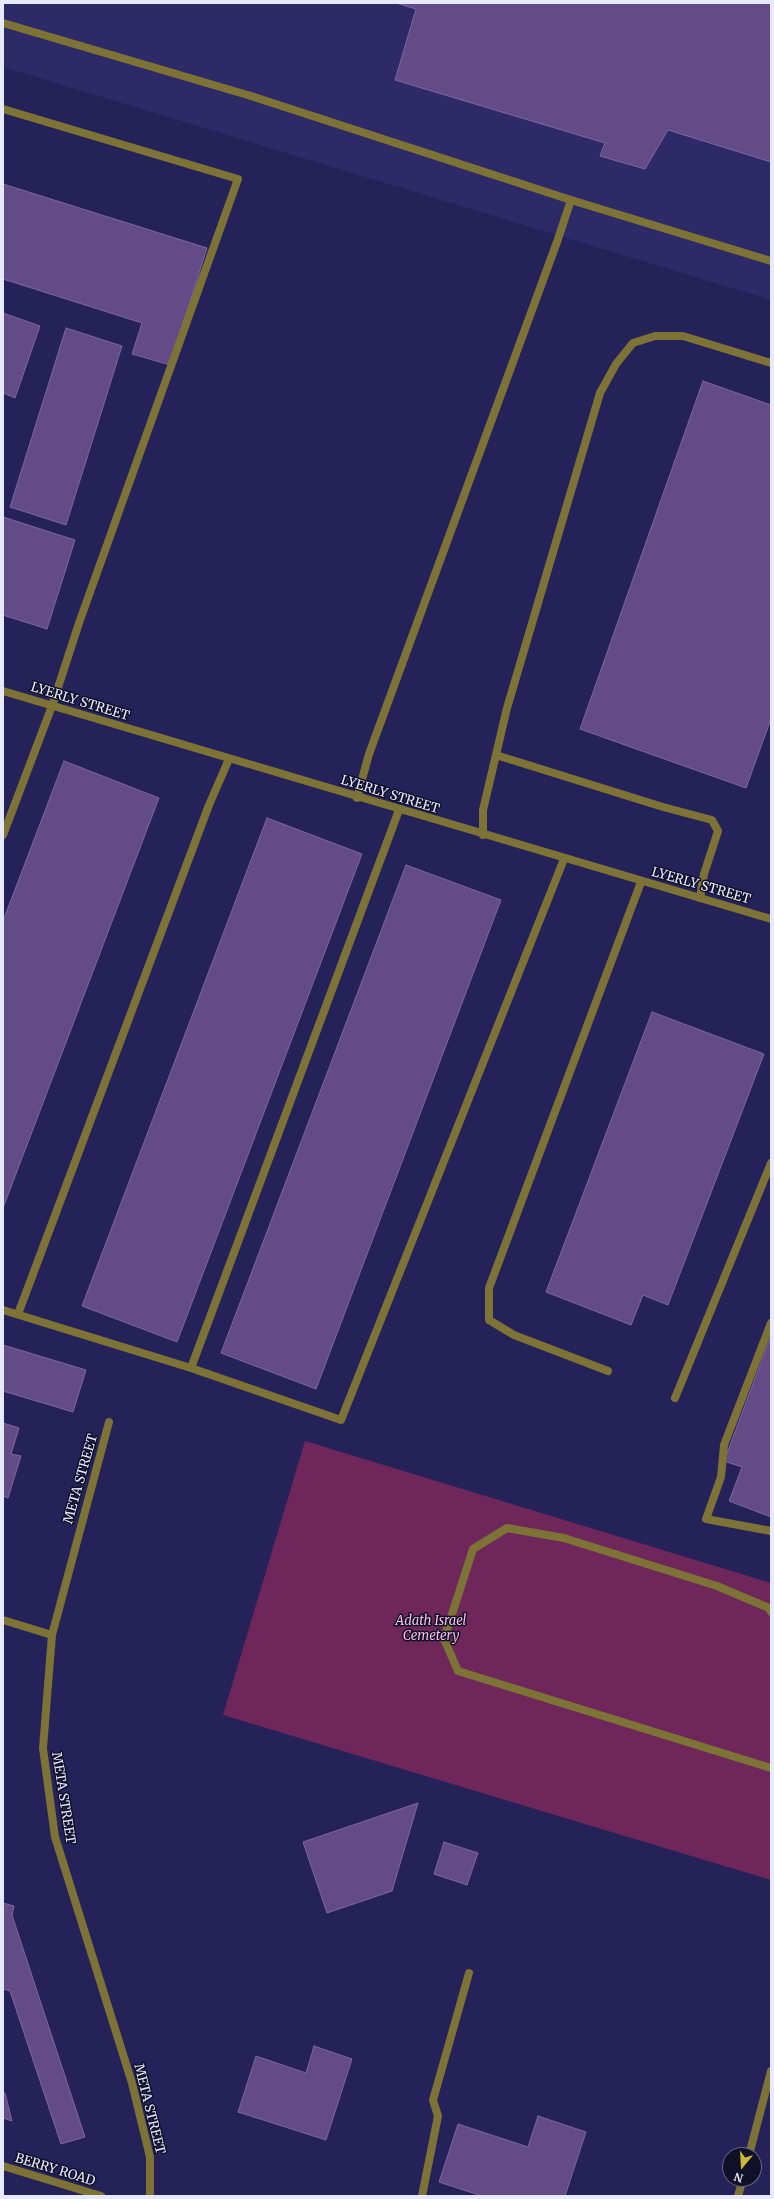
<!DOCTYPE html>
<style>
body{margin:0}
#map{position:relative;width:774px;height:2199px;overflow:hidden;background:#242259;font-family:Merriweather,serif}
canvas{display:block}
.frame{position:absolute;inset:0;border:4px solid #e7e9ff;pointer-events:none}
.north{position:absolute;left:722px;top:2147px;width:40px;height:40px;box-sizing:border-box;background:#101028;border:1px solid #66677e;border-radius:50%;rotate:198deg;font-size:11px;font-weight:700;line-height:16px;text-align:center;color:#e7e9ff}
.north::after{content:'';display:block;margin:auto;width:14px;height:18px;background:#ccb938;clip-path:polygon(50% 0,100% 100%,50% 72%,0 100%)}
</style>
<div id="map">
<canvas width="774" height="2199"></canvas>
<div class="frame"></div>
<div class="north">N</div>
</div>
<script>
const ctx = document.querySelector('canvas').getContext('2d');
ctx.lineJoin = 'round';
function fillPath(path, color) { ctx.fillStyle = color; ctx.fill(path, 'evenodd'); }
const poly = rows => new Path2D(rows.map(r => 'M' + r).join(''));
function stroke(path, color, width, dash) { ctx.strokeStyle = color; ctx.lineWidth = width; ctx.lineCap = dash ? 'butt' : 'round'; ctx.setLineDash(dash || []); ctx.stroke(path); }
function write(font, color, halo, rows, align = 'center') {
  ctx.font = font + ' Merriweather,serif'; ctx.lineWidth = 3; ctx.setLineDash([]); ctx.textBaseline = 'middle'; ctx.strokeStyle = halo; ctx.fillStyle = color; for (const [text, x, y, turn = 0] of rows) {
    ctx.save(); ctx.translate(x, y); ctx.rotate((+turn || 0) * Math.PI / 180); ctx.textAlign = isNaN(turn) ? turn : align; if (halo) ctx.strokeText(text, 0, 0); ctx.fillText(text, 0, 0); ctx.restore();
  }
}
const built = poly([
 [3,3,771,3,771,300,3,67]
]);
const green = poly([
 [305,1441,771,1583,771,1880,223,1715]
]);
const building = poly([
 [396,3,771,3,771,162,668,130,645,169,600,156,605,143,395,80,416,9,396,3],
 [3,184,207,248,170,365,132,354,142,323,3,279,3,184],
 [3,313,40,326,15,398,3,393,3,313],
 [66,328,122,346,66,525,10,507,66,328],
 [703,381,771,405,771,719,746,788,580,729,703,381],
 [3,517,75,540,47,629,3,615,3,517],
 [64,761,159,798,3,1208,3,921,64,761],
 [267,818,362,854,177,1342,82,1306,267,818],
 [406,865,501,900,316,1389,221,1353,406,865],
 [652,1012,764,1054,668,1305,643,1295,631,1325,546,1292,652,1012],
 [771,1336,771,1517,729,1501,742,1467,724,1461,771,1336],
 [3,1345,86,1370,73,1412,3,1391,3,1345],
 [3,1423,19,1428,11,1454,21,1456,8,1498,3,1496,3,1423],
 [418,1803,392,1891,327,1913,303,1842,418,1803],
 [444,1842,478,1853,467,1885,434,1874,444,1842],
 [3,1903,14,1906,12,1915,85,2137,61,2144,10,1991,3,1989,3,1903],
 [314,2046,352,2059,326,2140,238,2112,256,2056,306,2073,314,2046],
 [3,2093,5,2093,12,2121,3,2118,3,2093],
 [538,2116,586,2132,565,2196,482,2196,439,2182,458,2124,528,2147,538,2116]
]);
const service = poly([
 [3,23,251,96,571,200,771,261],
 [3,109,238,179,79,623,52,706,3,835],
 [496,755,663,807,712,820,718,831,704,874,700,898],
 [357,798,369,754,557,242,571,200],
 [483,835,483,810,507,708,600,393,616,364,633,343,655,336,683,336,771,363],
 [3,1310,191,1368,341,1420,564,859],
 [18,1314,209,805,229,759],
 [771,1323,724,1445,721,1477,706,1519,771,1531],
 [191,1368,399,810],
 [608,1371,514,1335,489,1320,489,1288,641,882],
 [675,1398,771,1163],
 [771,1612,769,1608,717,1586,564,1538,507,1528,473,1549,444,1639,458,1671,771,1768],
 [749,2155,771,2071],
 [422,2196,438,2116,433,2100,469,1973],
 [738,2196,743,2179]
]);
const minor = poly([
 [3,691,771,919],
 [109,1422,52,1635,43,1748,55,1837,132,2083,150,2157,150,2196],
 [3,1620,52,1635]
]);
const tertiary = poly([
 [3,2166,101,2196]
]);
const streetNames = [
 ["LYERLY STREET",80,702,17],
 ["LYERLY STREET",390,795,17],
 ["LYERLY STREET",701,886,16],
 ["META STREET",81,1479,-74],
 ["META STREET",63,1798,81],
 ["META STREET",149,2109,76],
 ["BERRY ROAD",55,2170,17]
];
const parkNames = [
 ["Adath Israel",431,1621],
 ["Cemetery",431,1636]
];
fillPath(built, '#2d2a67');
fillPath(green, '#6f275b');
fillPath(building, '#624b87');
stroke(building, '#7d66a4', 1);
stroke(service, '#7d7337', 8);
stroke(minor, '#7d7337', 8);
stroke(tertiary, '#7d7337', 8);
write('13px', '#e7e9ff', '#101028', streetNames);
write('italic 13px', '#fbbbe4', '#101028', parkNames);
</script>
